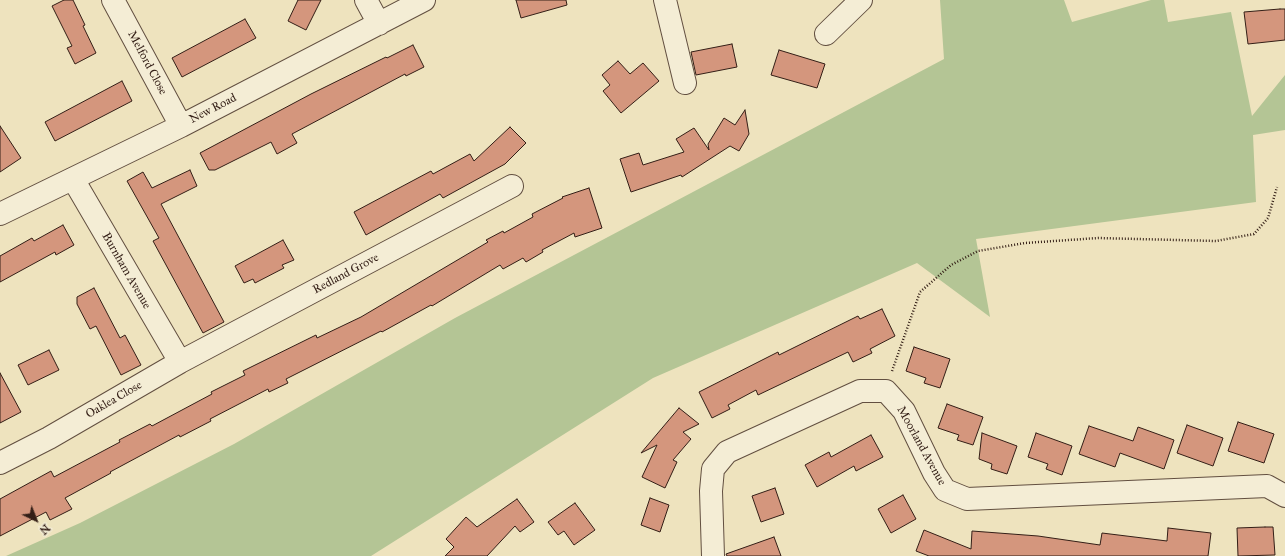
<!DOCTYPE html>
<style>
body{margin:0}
#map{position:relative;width:1285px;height:556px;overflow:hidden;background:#eee3be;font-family:"IM FELL Great Primer",serif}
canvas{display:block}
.north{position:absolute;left:16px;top:500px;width:40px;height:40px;-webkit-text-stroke:3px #f4edd5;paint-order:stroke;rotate:137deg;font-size:11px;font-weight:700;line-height:16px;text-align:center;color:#331e16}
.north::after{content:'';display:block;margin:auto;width:14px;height:18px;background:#331e16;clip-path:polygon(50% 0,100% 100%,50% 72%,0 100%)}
</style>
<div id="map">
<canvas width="1285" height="556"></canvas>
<div class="north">N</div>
</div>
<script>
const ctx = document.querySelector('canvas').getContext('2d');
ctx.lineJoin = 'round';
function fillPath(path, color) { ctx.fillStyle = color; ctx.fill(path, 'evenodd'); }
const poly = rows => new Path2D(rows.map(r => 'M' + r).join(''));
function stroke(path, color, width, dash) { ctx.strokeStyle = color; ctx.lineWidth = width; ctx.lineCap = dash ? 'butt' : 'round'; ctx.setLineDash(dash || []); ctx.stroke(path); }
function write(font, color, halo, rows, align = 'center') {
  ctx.font = font + ' "IM FELL Great Primer",serif'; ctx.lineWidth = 3; ctx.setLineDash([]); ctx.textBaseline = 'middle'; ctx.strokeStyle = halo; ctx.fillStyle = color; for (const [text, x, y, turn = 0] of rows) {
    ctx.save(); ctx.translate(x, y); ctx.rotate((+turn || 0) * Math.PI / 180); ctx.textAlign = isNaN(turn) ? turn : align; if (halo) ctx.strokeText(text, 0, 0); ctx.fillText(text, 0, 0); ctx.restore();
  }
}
const green = poly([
 [940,0,1064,0,1072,22,1151,0,1164,0,1168,22,1231,12,1252,116,1285,75,1285,130,1253,135,1256,202,976,239,990,317,917,263,653,378,371,556,6,556,80,523,234,444,455,318,944,59]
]);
const building = poly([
 [64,0,73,0,85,25,83,26,96,53,75,64,67,48,72,46,52,6,64,0],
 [298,0,321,0,306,30,288,21,298,0],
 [516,0,566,0,567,5,521,18,516,0],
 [1280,9,1285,9,1285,40,1248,44,1244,12,1280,9],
 [245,19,256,38,182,77,172,58,245,19],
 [732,44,737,67,696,75,691,52,732,44],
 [413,45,424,67,406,76,405,74,292,134,297,143,277,154,271,142,215,170,209,170,200,153,311,94,386,57,387,58,413,45],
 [779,50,825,64,817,88,771,75,779,50],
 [618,61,630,74,643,63,659,81,621,113,603,91,610,85,602,75,618,61],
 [122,81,132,101,55,141,45,122,122,81],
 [745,110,749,134,739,151,730,146,682,177,681,175,631,192,620,159,639,153,643,165,684,152,676,139,694,128,709,150,708,144,724,118,735,125,745,110],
 [0,126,21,158,0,172,0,126],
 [510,127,526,143,505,164,443,198,440,194,366,235,354,212,431,171,433,174,470,154,474,161,510,127],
 [190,170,197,186,161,204,224,322,203,333,153,241,159,238,127,181,143,172,152,188,190,170],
 [589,188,602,228,575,237,574,233,542,250,543,252,526,262,523,258,503,269,500,265,432,306,431,305,382,332,381,331,286,379,288,383,269,392,268,389,210,419,211,421,180,437,179,435,110,472,111,473,65,498,72,509,50,520,46,512,0,536,0,499,51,471,54,477,120,442,119,440,150,424,152,426,212,394,211,392,245,375,243,371,316,335,317,338,361,317,488,242,486,240,503,231,504,233,533,217,532,214,563,198,562,197,589,188],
 [63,225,74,245,56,255,55,252,0,282,0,256,32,238,34,241,63,225],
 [283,240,294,260,282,265,284,268,255,283,253,279,244,283,235,266,283,240],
 [94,288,120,338,125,335,141,365,121,375,96,326,90,329,77,304,77,297,94,288],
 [882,309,895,336,870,349,872,353,853,362,848,352,758,395,756,390,728,405,730,409,712,418,699,392,778,352,779,355,858,316,860,319,882,309],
 [914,347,950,359,940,388,924,383,926,378,906,371,914,347],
 [49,350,59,370,28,385,18,365,49,350],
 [0,373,21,412,0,423,0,373],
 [947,404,983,417,973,445,957,440,959,435,938,428,947,404],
 [679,408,699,424,683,432,691,439,673,460,677,462,665,488,642,477,657,445,641,453,679,408],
 [1238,422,1274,434,1264,463,1228,451,1238,422],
 [1187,425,1223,438,1213,466,1177,453,1187,425],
 [1089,426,1133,441,1138,427,1174,440,1164,469,1120,453,1115,467,1079,454,1089,426],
 [982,433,1017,446,1007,474,991,469,992,464,979,459,982,433],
 [1036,433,1072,446,1062,475,1046,469,1048,464,1028,457,1036,433],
 [871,435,883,457,856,471,854,466,817,487,805,465,829,452,831,457,871,435],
 [775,488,784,514,761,522,752,496,775,488],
 [903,495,916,519,891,533,878,509,903,495],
 [650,498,669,505,660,532,641,525,650,498],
 [517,499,534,522,520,532,515,526,487,556,445,556,454,547,446,539,466,517,477,527,517,499],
 [575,503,595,530,574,545,564,531,558,535,548,522,575,503],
 [1265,527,1273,527,1275,555,1238,556,1237,528,1265,527],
 [1168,528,1211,533,1208,556,929,556,916,551,924,530,971,549,972,531,1038,536,1100,545,1102,533,1167,541,1168,528],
 [774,537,781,556,727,556,726,554,774,537]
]);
const path = poly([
 [892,371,920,292,951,265,978,251,1025,243,1098,238,1216,241,1254,234,1268,218,1277,187]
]);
const minor = poly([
 [113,0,181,126],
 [366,0,379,24],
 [665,0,685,83],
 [826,34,861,0],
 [73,179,180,362],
 [0,214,181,126,424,0],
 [0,463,49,438,180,362,512,186],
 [713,556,711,491,713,469,727,452,860,391,886,391,904,411,934,473,945,490,967,499,1267,486,1285,496]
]);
const streetNames = [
 ["Melford Close",147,63,62],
 ["New Road",213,109,-27],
 ["Burnham Avenue",126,271,60],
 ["Redland Grove",346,274,-28],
 ["Oaklea Close",114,400,-30],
 ["Moorland Avenue",921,446,61]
];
fillPath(green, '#b4c595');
fillPath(building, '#d4967d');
stroke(building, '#331e16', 1);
stroke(minor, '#624f40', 24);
stroke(path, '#331e16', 2.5, [1, 2]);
stroke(minor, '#f4edd5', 22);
write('12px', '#331e16', '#f4edd5', streetNames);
</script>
